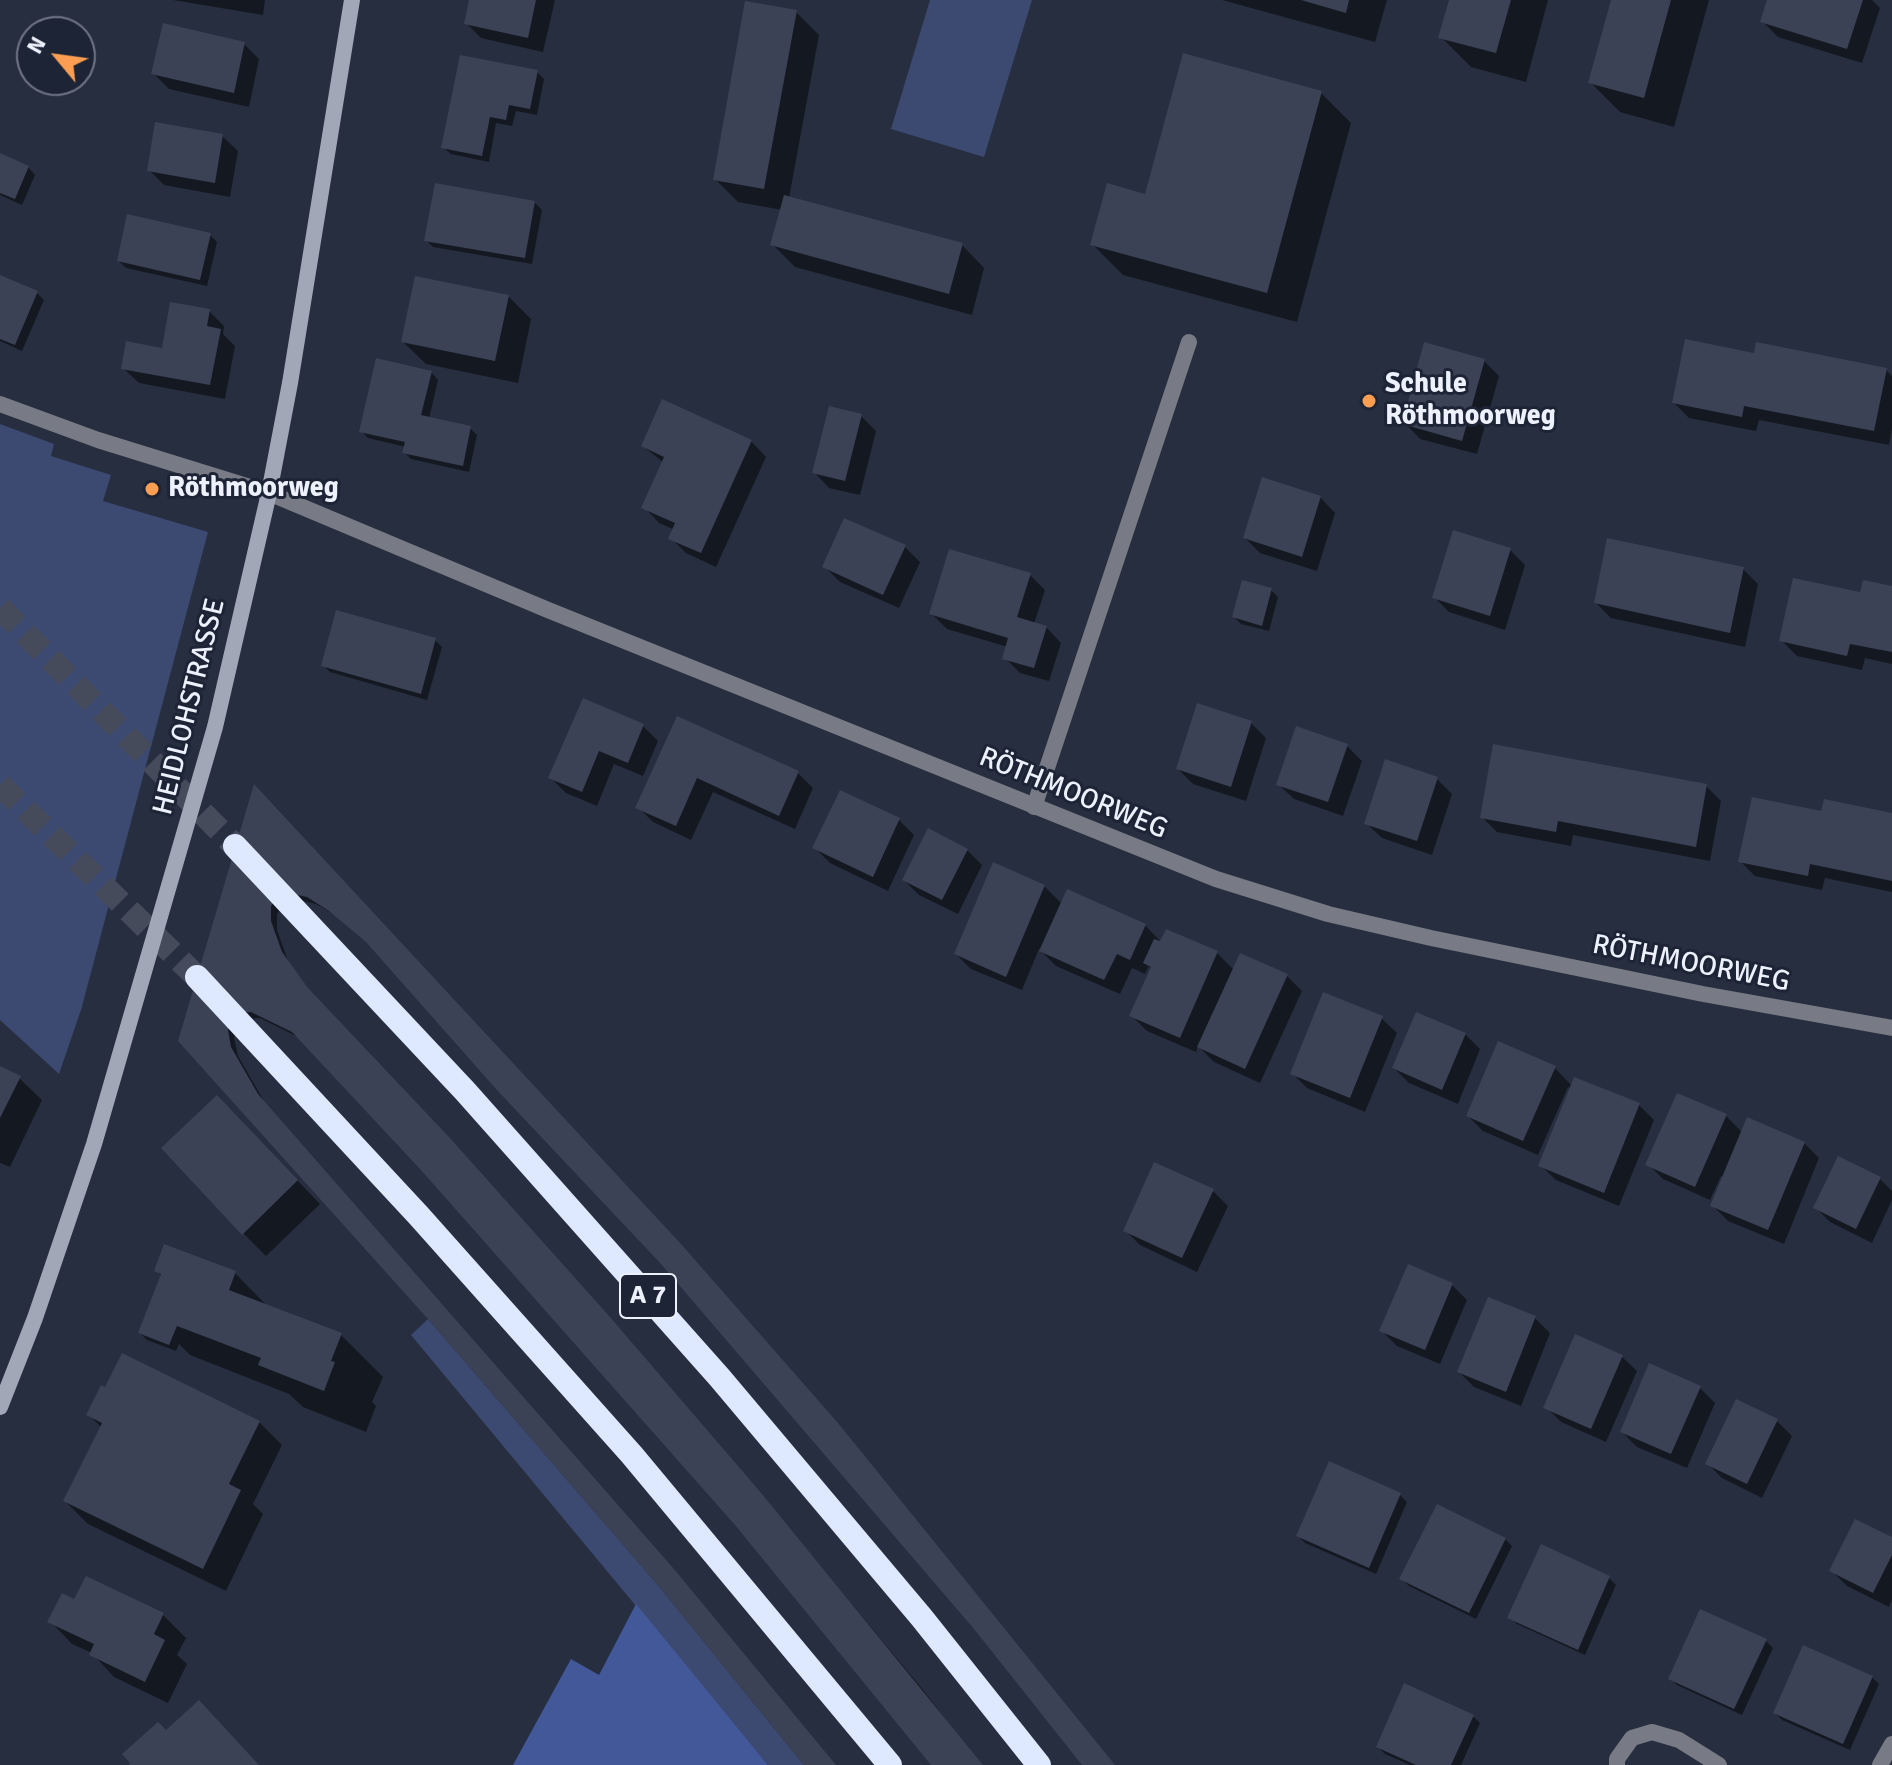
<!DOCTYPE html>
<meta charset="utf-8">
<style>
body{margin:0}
#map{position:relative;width:1892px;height:1765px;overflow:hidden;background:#272e3f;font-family:Signika,sans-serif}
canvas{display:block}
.north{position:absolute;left:16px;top:16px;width:80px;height:80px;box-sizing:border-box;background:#1d2435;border:2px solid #707685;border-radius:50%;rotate:299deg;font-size:22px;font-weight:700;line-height:32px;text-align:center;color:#ecf1fc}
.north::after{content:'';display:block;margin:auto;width:28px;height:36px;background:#fb9e51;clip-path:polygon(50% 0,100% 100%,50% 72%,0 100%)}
</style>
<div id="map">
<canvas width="1892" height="1765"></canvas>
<div class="north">N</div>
</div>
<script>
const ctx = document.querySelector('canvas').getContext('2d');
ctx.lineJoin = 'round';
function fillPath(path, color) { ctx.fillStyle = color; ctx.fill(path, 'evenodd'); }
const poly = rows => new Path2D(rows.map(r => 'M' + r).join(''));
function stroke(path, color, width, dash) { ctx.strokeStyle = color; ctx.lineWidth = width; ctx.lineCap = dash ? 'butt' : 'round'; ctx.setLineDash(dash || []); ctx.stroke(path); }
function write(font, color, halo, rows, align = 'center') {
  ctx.font = font + ' Signika,sans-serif'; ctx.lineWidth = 6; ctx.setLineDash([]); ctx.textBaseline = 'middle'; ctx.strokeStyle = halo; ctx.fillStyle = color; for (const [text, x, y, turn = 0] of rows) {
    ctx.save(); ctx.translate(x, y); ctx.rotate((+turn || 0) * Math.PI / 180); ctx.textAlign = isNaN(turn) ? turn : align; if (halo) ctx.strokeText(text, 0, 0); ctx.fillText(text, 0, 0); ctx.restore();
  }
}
const green = poly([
 [930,0,1032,0,984,157,891,129],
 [0,424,54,444,51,456,111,475,103,501,208,532,81,1010,59,1074,0,1020],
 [428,1319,657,1584,804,1765,768,1765,411,1335]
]);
const forest = poly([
 [636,1604,768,1765,513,1765,571,1659,599,1675]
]);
const shadow = poly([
 [173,0,265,0,263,15],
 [471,0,555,0,543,52,481,38,466,23],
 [1222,0,1387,0,1375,42],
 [1451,0,1548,0,1526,82,1471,67,1441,37],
 [1613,0,1709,0,1674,127,1620,112,1590,82],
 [1769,0,1872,0,1880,8,1862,63,1778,37,1763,22],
 [796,12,819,35,789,198,962,245,984,268,972,315,795,267,772,244,782,210,738,202,715,179],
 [244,44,259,59,249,107,169,89,154,74],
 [537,72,544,79,537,115,516,111,512,126,496,123,489,162,451,154,443,147],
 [1321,93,1351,123,1297,322,1123,275,1093,245,1146,196],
 [222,136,238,151,230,197,164,185,149,170],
 [0,155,28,167,35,175,22,205,0,195],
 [534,202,542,210,532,264,433,247,426,240],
 [210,235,217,242,207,286,126,268,119,261],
 [0,277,37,293,44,300,22,351,0,341],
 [508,296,531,319,518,383,426,364,403,342],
 [209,311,224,326,223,334,235,346,225,399,139,383,123,368,163,350],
 [1756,355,1886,370,1892,376,1892,429,1889,445,1759,420,1756,431,1689,418,1674,403],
 [1484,361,1499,376,1477,454,1420,439,1405,423],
 [431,372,438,380,429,419,470,428,477,435,469,472,411,459,404,452,406,447,368,438,361,431],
 [861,416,876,431,860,495,829,488,814,472],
 [751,441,766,457,716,567,686,553,671,538,675,530,659,523,644,507,664,463,643,446],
 [1320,497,1335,513,1317,571,1260,553,1245,538],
 [905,547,920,562,899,608,840,582,825,567],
 [1510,550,1525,565,1505,630,1449,612,1434,597],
 [1743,569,1758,584,1745,647,1611,618,1596,603],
 [1030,575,1045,590,1034,624,1046,627,1061,643,1049,681,1020,673,1005,658,1008,647,947,629,932,614],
 [1892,588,1892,664,1865,658,1862,670,1797,656,1781,640,1862,594],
 [1271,590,1278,597,1269,631,1241,624,1234,617],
 [435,640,442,647,427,700,330,672,323,665],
 [678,719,798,773,813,788,795,829,713,792,691,840,653,822,638,807],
 [1251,723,1266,738,1246,801,1193,784,1178,769],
 [643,726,658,741,643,776,614,764,597,806,566,793,551,778],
 [1347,746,1362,761,1343,816,1294,799,1278,784],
 [1437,779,1452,794,1432,855,1382,838,1366,823],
 [1706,786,1721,801,1710,861,1573,835,1571,846,1497,832,1482,817],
 [255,788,1114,1765,1085,1765,976,1627,663,1263,371,945,339,917,316,904,296,899,284,903,277,914,277,930,288,961,315,998,769,1504,923,1690,981,1765,934,1765,736,1523,421,1168,300,1038,260,1018,245,1019,237,1027,234,1038,238,1056,265,1103,835,1765,805,1765,658,1583,351,1229,181,1041],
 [841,792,899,820,914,835,888,891,830,863,815,848],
 [1823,813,1892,815,1892,892,1825,878,1822,890,1755,876,1740,861],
 [967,850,982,865,958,914,919,895,904,880],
 [1044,886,1062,904,1145,925,1162,943,1217,953,1234,970,1287,976,1302,991,1260,1083,1214,1062,1198,1046,1196,1052,1147,1031,1132,1016,1152,970,1149,966,1145,974,1132,968,1120,994,1056,966,1039,949,1022,990,971,969,956,954],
 [1381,1018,1397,1033,1365,1112,1307,1088,1292,1073],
 [1465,1034,1480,1049,1458,1104,1409,1083,1394,1068],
 [0,1068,19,1078,42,1100,10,1167,0,1163],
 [1555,1068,1572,1086,1639,1105,1654,1120,1619,1206,1556,1180,1540,1165,1571,1088,1568,1087,1538,1155,1483,1131,1468,1116],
 [1726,1116,1743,1133,1804,1143,1819,1158,1784,1244,1728,1221,1713,1206,1724,1178,1721,1176,1710,1200,1663,1179,1648,1164],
 [240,1121,320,1204,266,1256,243,1233],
 [1880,1179,1892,1191,1892,1200,1872,1243,1830,1222,1815,1207],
 [1213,1191,1228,1206,1197,1272,1140,1245,1125,1230],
 [156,1270,235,1273,268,1307,341,1335,383,1377,372,1402,376,1406,366,1432,303,1407,289,1394,190,1355,179,1344,176,1351,147,1340,140,1333,162,1276],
 [1452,1285,1467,1300,1440,1364,1397,1346,1382,1331],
 [1489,1299,1535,1318,1550,1333,1521,1406,1474,1387,1459,1372],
 [1621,1356,1637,1371,1606,1442,1561,1422,1546,1407],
 [1700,1388,1715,1403,1687,1468,1637,1447,1622,1432],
 [89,1415,259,1422,282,1445,253,1504,263,1514,226,1591,88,1524,65,1501,101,1427],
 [1777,1421,1792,1436,1762,1498,1722,1478,1707,1463],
 [1330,1464,1400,1495,1407,1502,1376,1574,1305,1543,1298,1536],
 [1505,1539,1512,1546,1476,1619,1409,1586,1402,1579],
 [1892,1539,1892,1600,1889,1607,1847,1586,1832,1571],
 [1609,1578,1616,1585,1585,1655,1517,1624,1510,1617],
 [75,1602,163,1615,186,1638,177,1655,187,1664,168,1703,114,1677,92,1653,72,1644,50,1621],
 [1766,1641,1773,1648,1742,1715,1677,1685,1670,1678],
 [1872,1677,1879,1684,1850,1750,1782,1720,1775,1713],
 [1473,1716,1480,1723,1461,1765,1410,1765,1385,1754,1378,1747]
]);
const building = poly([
 [469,0,536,0,528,38,464,24],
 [1301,0,1349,0,1346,13],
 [1449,0,1511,0,1496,53,1438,38],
 [1611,0,1671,0,1644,98,1588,83],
 [1767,0,1863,0,1847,49,1760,22],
 [745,1,797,10,764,189,713,180],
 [163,23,245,42,234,93,151,74],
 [1183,53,1322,91,1267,293,1090,245,1107,183,1145,194],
 [460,55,538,70,530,109,509,105,506,120,490,117,482,156,441,148],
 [155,122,223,134,215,183,147,171],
 [0,153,29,166,15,199,0,193],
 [435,183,535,201,525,258,424,241],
 [784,195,963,243,949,294,770,245],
 [127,214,211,233,200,280,117,261],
 [0,275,38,291,15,345,0,339],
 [415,276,509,295,495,361,401,342],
 [170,302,210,309,207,326,221,329,210,385,121,369,126,341,162,348],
 [1685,339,1754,353,1756,342,1887,368,1874,431,1744,406,1742,417,1672,403],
 [1424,342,1485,359,1462,441,1402,424],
 [376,358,432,371,421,415,471,426,463,466,402,453,405,442,359,432],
 [662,399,752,440,701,553,668,539,675,523,641,508,664,457,641,446],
 [829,406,862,414,845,481,812,473],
 [1262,477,1321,496,1302,557,1243,538],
 [844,518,906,545,883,595,822,567],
 [1453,530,1511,548,1490,616,1432,598],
 [1607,538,1744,567,1730,633,1594,603],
 [949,549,1031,573,1017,617,1047,626,1034,668,1002,659,1008,638,929,614],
 [1793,578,1860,592,1863,580,1892,586,1892,652,1850,644,1847,656,1779,641],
 [1242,580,1272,588,1262,626,1232,617],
 [336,610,436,638,421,694,321,666],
 [583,698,644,724,628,763,599,751,582,792,548,778],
 [1197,703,1252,721,1231,787,1176,769],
 [677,716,799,771,779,816,697,778,676,826,635,808],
 [1296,726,1348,744,1328,802,1276,785],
 [1493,744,1707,784,1696,847,1558,821,1556,832,1480,818],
 [1385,759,1438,777,1417,841,1364,824],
 [254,784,681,1244,838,1423,1115,1765,1082,1765,974,1629,661,1264,496,1089,366,942,329,911,307,897,288,893,277,896,271,906,271,921,282,952,308,988,449,1137,610,1317,762,1494,983,1765,931,1765,735,1525,420,1169,292,1032,251,1012,237,1013,231,1019,228,1030,231,1047,258,1094,674,1569,836,1765,804,1765,657,1584,428,1319,178,1041],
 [840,790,900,818,873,877,812,848],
 [1752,797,1821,811,1824,799,1892,813,1892,881,1810,864,1808,876,1738,862],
 [928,828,968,849,942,900,902,880],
 [993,862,1045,885,1006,977,954,954],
 [1067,889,1146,924,1130,960,1117,954,1104,980,1039,951],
 [1166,929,1218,951,1180,1038,1129,1016,1151,967,1143,963,1154,939,1160,941],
 [1240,953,1288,974,1245,1069,1197,1047],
 [1323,992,1383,1016,1350,1098,1290,1074],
 [1416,1012,1466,1033,1442,1090,1392,1068],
 [1498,1041,1556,1066,1523,1141,1466,1116],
 [0,1066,21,1076,0,1118],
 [1574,1077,1640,1103,1604,1193,1538,1166],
 [1677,1093,1727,1114,1695,1187,1645,1165],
 [217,1095,298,1180,242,1235,161,1148],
 [1747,1117,1805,1142,1768,1230,1710,1206],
 [1838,1156,1881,1177,1856,1229,1813,1208],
 [1154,1162,1214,1189,1182,1258,1123,1231],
 [164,1244,236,1271,229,1290,342,1333,331,1361,335,1362,324,1391,258,1365,261,1358,177,1326,169,1345,138,1333,161,1274,154,1271],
 [1408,1264,1453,1283,1425,1350,1379,1331],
 [1488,1297,1536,1316,1506,1392,1457,1372],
 [1575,1334,1623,1355,1591,1429,1543,1408],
 [122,1353,260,1421,229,1484,241,1490,203,1569,63,1501,102,1423,86,1415,101,1385,105,1387],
 [1649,1363,1701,1386,1671,1454,1620,1432],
 [1736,1399,1778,1419,1747,1484,1705,1464],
 [1329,1461,1401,1493,1369,1568,1296,1536],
 [1437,1504,1506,1538,1469,1613,1399,1579],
 [1855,1519,1892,1537,1892,1555,1873,1593,1829,1571],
 [1541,1544,1610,1576,1578,1650,1507,1618],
 [86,1576,164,1613,154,1634,165,1640,145,1682,89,1655,94,1644,47,1622,62,1593,74,1599],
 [1700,1609,1767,1639,1734,1709,1668,1679],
 [1803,1645,1873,1676,1843,1744,1773,1713],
 [1404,1683,1474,1715,1451,1765,1416,1765,1376,1747],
 [199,1700,259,1765,129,1765,130,1763,122,1754,158,1722,166,1730]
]);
const motorwayTunnel = poly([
 [0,608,235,846],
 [0,785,197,977]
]);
const service = poly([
 [1034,807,1189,342]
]);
const minor = poly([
 [0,404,98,440,269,493,548,610,1216,879,1328,914,1431,938,1703,994,1892,1028],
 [1617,1765,1617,1759,1632,1738,1652,1732,1679,1740,1719,1765],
 [1880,1765,1892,1744]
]);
const secondary = poly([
 [0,1407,35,1318,94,1144,215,727,269,493,290,383,352,0]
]);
const motorway = poly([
 [235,846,465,1091,720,1378,922,1618,1039,1765],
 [197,977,419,1216,632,1455,890,1765]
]);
const markers = [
 [1369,401,8,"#fb9e51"],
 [152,489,8,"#fb9e51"]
];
const shields = [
 [648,1296,56]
];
const shieldNames = [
 ["A 7",648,1296]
];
const poiNames = [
 ["Schule",1385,385],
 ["Röthmoorweg",1385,417],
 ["Röthmoorweg",168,489]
];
const streetNames = [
 ["HEIDLOHSTRASSE",190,707,-76],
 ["RÖTHMOORWEG",1073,794,22],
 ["RÖTHMOORWEG",1691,964,11]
];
fillPath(green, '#3c4a72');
fillPath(forest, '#425899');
fillPath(shadow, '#0007');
fillPath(building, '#3b4255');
stroke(motorwayTunnel, '#454b5b', 24, [24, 12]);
stroke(service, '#787b85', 16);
stroke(minor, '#787b85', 16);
stroke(secondary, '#a1a7b6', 16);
stroke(motorway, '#dee8ff', 24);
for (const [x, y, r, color] of markers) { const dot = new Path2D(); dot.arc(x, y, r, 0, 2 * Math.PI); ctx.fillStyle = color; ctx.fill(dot); stroke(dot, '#1d2435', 3); }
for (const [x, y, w] of shields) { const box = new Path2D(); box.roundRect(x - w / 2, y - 22, w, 44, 6); ctx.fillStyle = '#1d2435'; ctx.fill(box); stroke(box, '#ecf1fc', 2); }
write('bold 26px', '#ecf1fc', null, shieldNames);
write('bold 28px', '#ecf1fc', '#1d2435', poiNames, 'left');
write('28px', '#ecf1fc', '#1d2435', streetNames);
</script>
